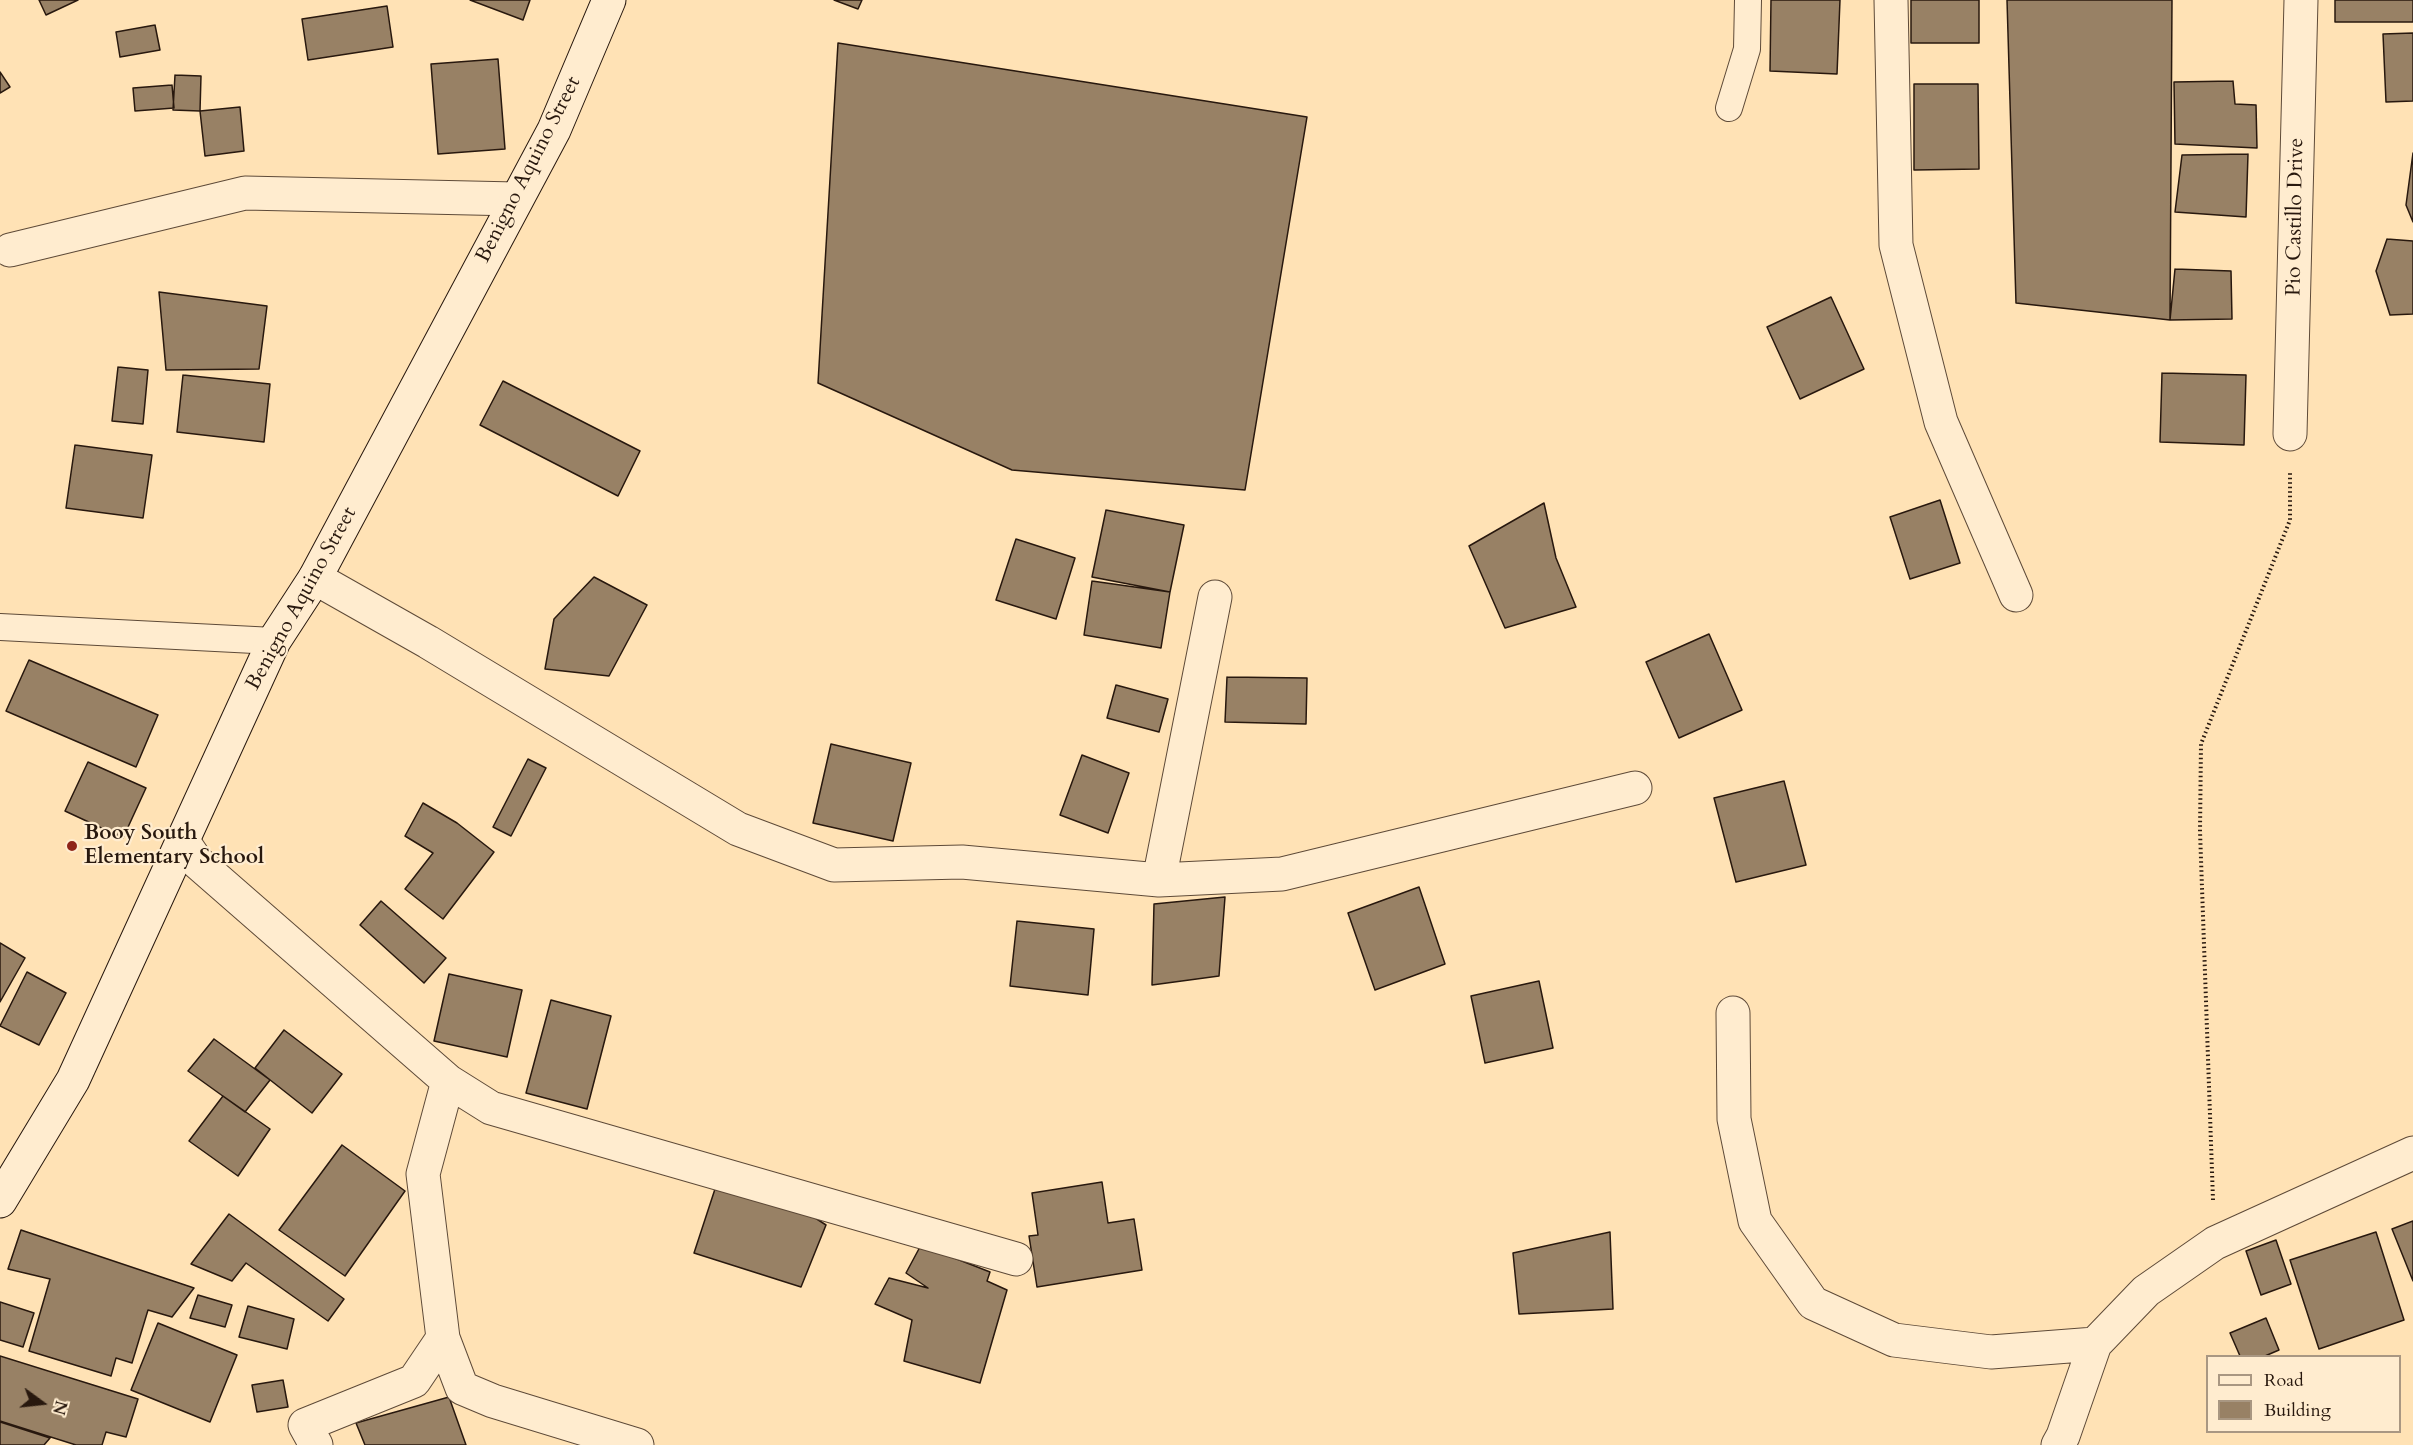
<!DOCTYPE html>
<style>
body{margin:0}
#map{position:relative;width:2413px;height:1445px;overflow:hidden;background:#ffe2b5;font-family:Cardo,serif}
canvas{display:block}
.legend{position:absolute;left:2206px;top:1355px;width:195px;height:78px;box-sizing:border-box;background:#ffeccf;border:2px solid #a99782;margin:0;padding:8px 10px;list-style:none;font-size:18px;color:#28180e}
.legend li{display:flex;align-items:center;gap:12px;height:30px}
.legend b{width:30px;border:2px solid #a99782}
.north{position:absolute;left:12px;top:1373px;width:60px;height:60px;-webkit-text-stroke:4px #ffeccf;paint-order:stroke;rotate:105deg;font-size:16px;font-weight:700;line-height:24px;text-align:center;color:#28180e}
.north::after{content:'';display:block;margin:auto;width:21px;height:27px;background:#28180e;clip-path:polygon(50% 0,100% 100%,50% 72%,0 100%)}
</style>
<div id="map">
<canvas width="2413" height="1445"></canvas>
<ul class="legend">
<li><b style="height:8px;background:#ffeccf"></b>Road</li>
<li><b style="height:16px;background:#988165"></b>Building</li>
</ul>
<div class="north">N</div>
</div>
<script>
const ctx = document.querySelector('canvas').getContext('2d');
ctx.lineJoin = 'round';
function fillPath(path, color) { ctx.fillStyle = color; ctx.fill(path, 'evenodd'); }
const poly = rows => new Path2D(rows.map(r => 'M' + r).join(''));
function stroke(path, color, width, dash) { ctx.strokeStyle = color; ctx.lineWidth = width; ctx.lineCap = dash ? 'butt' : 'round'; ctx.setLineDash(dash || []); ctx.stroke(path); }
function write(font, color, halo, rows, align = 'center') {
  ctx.font = font + ' Cardo,serif'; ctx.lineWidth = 4.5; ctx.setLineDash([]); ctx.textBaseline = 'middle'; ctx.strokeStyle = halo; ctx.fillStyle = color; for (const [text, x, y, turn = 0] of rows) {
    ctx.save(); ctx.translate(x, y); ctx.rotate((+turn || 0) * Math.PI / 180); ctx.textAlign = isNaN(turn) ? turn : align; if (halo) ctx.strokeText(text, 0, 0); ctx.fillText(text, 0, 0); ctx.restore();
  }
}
const building = poly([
 [39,0,78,0,46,15,39,0],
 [470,0,530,0,523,20,470,0],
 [834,0,862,0,858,9,834,0],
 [1771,0,1840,0,1837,74,1770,71,1771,0],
 [1911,0,1979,0,1979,43,1911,43,1911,0],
 [2007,0,2172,0,2170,320,2016,303,2007,0],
 [2335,0,2413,0,2413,22,2335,22,2335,0],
 [387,6,393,47,308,60,302,19,387,6],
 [155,25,160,50,120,57,116,32,155,25],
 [2413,33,2413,101,2386,102,2383,34,2413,33],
 [838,43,1307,117,1245,490,1012,470,818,383,838,43],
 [498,59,505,149,438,154,431,64,498,59],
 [0,72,10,87,0,93,0,72],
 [175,75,201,76,200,111,173,110,175,75],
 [2233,81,2235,104,2256,105,2257,148,2175,144,2174,82,2233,81],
 [1914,84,1978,84,1979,169,1914,170,1914,84],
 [172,85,174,108,135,111,133,88,172,85],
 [240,107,244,151,205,156,200,111,240,107],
 [2413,153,2413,222,2406,205,2413,153],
 [2248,154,2246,217,2175,212,2182,155,2248,154],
 [2387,239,2413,241,2413,314,2390,315,2376,271,2387,239],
 [2175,269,2231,271,2232,319,2170,320,2175,269],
 [159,292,267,306,259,369,166,370,159,292],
 [1831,297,1864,369,1800,399,1767,327,1831,297],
 [118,367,148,370,143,424,112,421,118,367],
 [2162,373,2246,375,2244,445,2160,442,2162,373],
 [183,375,270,384,264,442,177,432,183,375],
 [503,381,640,451,618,496,480,425,503,381],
 [75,445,152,455,143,518,66,508,75,445],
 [1940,500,1960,563,1910,579,1890,517,1940,500],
 [1544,503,1556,558,1576,607,1505,628,1469,546,1544,503],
 [1106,510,1184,525,1170,592,1092,577,1106,510],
 [1016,539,1075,558,1056,619,996,600,1016,539],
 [594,577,647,605,609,676,545,669,554,619,594,577],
 [1092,581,1170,592,1161,648,1084,635,1092,581],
 [1709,634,1742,710,1679,738,1646,662,1709,634],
 [29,660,158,715,136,767,6,711,29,660],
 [1227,677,1307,678,1306,724,1225,722,1227,677],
 [1116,685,1168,699,1159,732,1107,718,1116,685],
 [831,744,911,763,893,841,813,823,831,744],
 [1082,755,1129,773,1108,833,1060,815,1082,755],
 [528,759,546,768,511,836,493,827,528,759],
 [88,762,146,788,123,838,65,811,88,762],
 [1784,781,1806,865,1736,882,1714,798,1784,781],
 [423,803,457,823,494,852,443,919,405,889,433,853,405,836,423,803],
 [1419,887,1445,964,1375,990,1348,913,1419,887],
 [1225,897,1219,976,1152,985,1154,904,1225,897],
 [381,901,446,958,424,983,360,925,381,901],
 [1017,921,1094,929,1088,995,1010,986,1017,921],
 [0,943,25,958,0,1002,0,943],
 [27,972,66,993,39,1045,0,1026,27,972],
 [449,974,522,990,507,1057,434,1041,449,974],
 [1539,981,1553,1048,1485,1063,1471,996,1539,981],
 [551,1000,611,1016,587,1109,526,1093,551,1000],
 [284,1030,342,1074,312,1113,255,1068,284,1030],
 [214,1039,270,1080,245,1112,188,1071,214,1039],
 [223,1096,270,1129,238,1176,189,1141,223,1096],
 [342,1145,405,1191,345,1276,279,1230,342,1145],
 [1102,1182,1108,1223,1134,1219,1142,1270,1037,1287,1029,1236,1038,1235,1032,1193,1102,1182],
 [715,1189,800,1208,826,1225,801,1287,694,1253,715,1189],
 [229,1214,344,1299,328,1321,246,1263,232,1281,191,1264,229,1214],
 [2413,1221,2413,1281,2392,1229,2413,1221],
 [21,1230,194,1288,172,1317,148,1310,132,1363,116,1358,111,1376,29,1351,50,1279,8,1269,21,1230],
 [1610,1232,1613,1309,1519,1314,1513,1253,1610,1232],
 [2376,1232,2404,1320,2319,1349,2290,1260,2376,1232],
 [2276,1240,2291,1284,2261,1295,2246,1251,2276,1240],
 [921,1245,990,1272,987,1281,1007,1290,980,1383,904,1361,912,1320,875,1304,889,1278,928,1288,906,1273,921,1245],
 [198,1295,232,1305,225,1327,190,1318,198,1295],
 [0,1302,34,1313,23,1347,0,1340,0,1302],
 [248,1306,294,1319,287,1349,239,1337,248,1306],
 [2266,1318,2279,1350,2265,1356,2240,1356,2230,1333,2266,1318],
 [158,1323,237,1355,210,1422,131,1390,158,1323],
 [0,1356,138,1399,126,1437,106,1432,102,1445,76,1445,0,1421,0,1356],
 [283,1380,288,1407,257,1412,252,1385,283,1380],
 [449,1397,466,1445,365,1445,356,1423,449,1397],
 [0,1422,50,1438,44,1445,0,1445,0,1422]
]);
const path = poly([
 [2213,1200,2200,831,2201,744,2290,520,2290,472]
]);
const lane = poly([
 [1729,108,1747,49,1748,0],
 [0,627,274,641]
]);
const street = poly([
 [1891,0,1896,245,1941,422,2016,595],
 [10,250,245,193,516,199],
 [2290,434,2301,0],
 [315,578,428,642,738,829,834,865,962,862,1159,880,1282,874,1635,788],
 [182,840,197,862,448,1081,491,1108,1016,1259],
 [1159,880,1215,597],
 [1733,1013,1734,1119,1755,1221,1813,1303,1894,1340,1991,1352,2095,1344],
 [448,1081,423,1174,443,1338,462,1388,493,1401,637,1445],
 [316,1445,305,1425,414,1381,443,1338],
 [2058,1445,2063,1436,2095,1344,2146,1291,2215,1243,2413,1153]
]);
const secondary = poly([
 [0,1201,73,1080,274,641,315,578,554,130,609,0]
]);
const markers = [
 [72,846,6,"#8f2418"]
];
const streetNames = [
 ["Benigno Aquino Street",529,170,-63],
 ["Pio Castillo Drive",2296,217,-89],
 ["Benigno Aquino Street",302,599,-61]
];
const poiNames = [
 ["Booy South",84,834],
 ["Elementary School",84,858]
];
fillPath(building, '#988165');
stroke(building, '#28180e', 1.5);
stroke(lane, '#5e4a38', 28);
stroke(street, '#5e4a38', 35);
stroke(secondary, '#28180e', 35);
stroke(path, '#28180e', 4, [1.5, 3]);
stroke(lane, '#ffeccf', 26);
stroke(street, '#ffeccf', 33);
stroke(secondary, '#ffeccf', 33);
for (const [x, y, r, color] of markers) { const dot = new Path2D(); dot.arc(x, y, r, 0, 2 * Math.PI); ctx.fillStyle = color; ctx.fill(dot); stroke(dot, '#ffeccf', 2); }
write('21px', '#28180e', '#ffeccf', streetNames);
write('bold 21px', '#28180e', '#ffeccf', poiNames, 'left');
</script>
